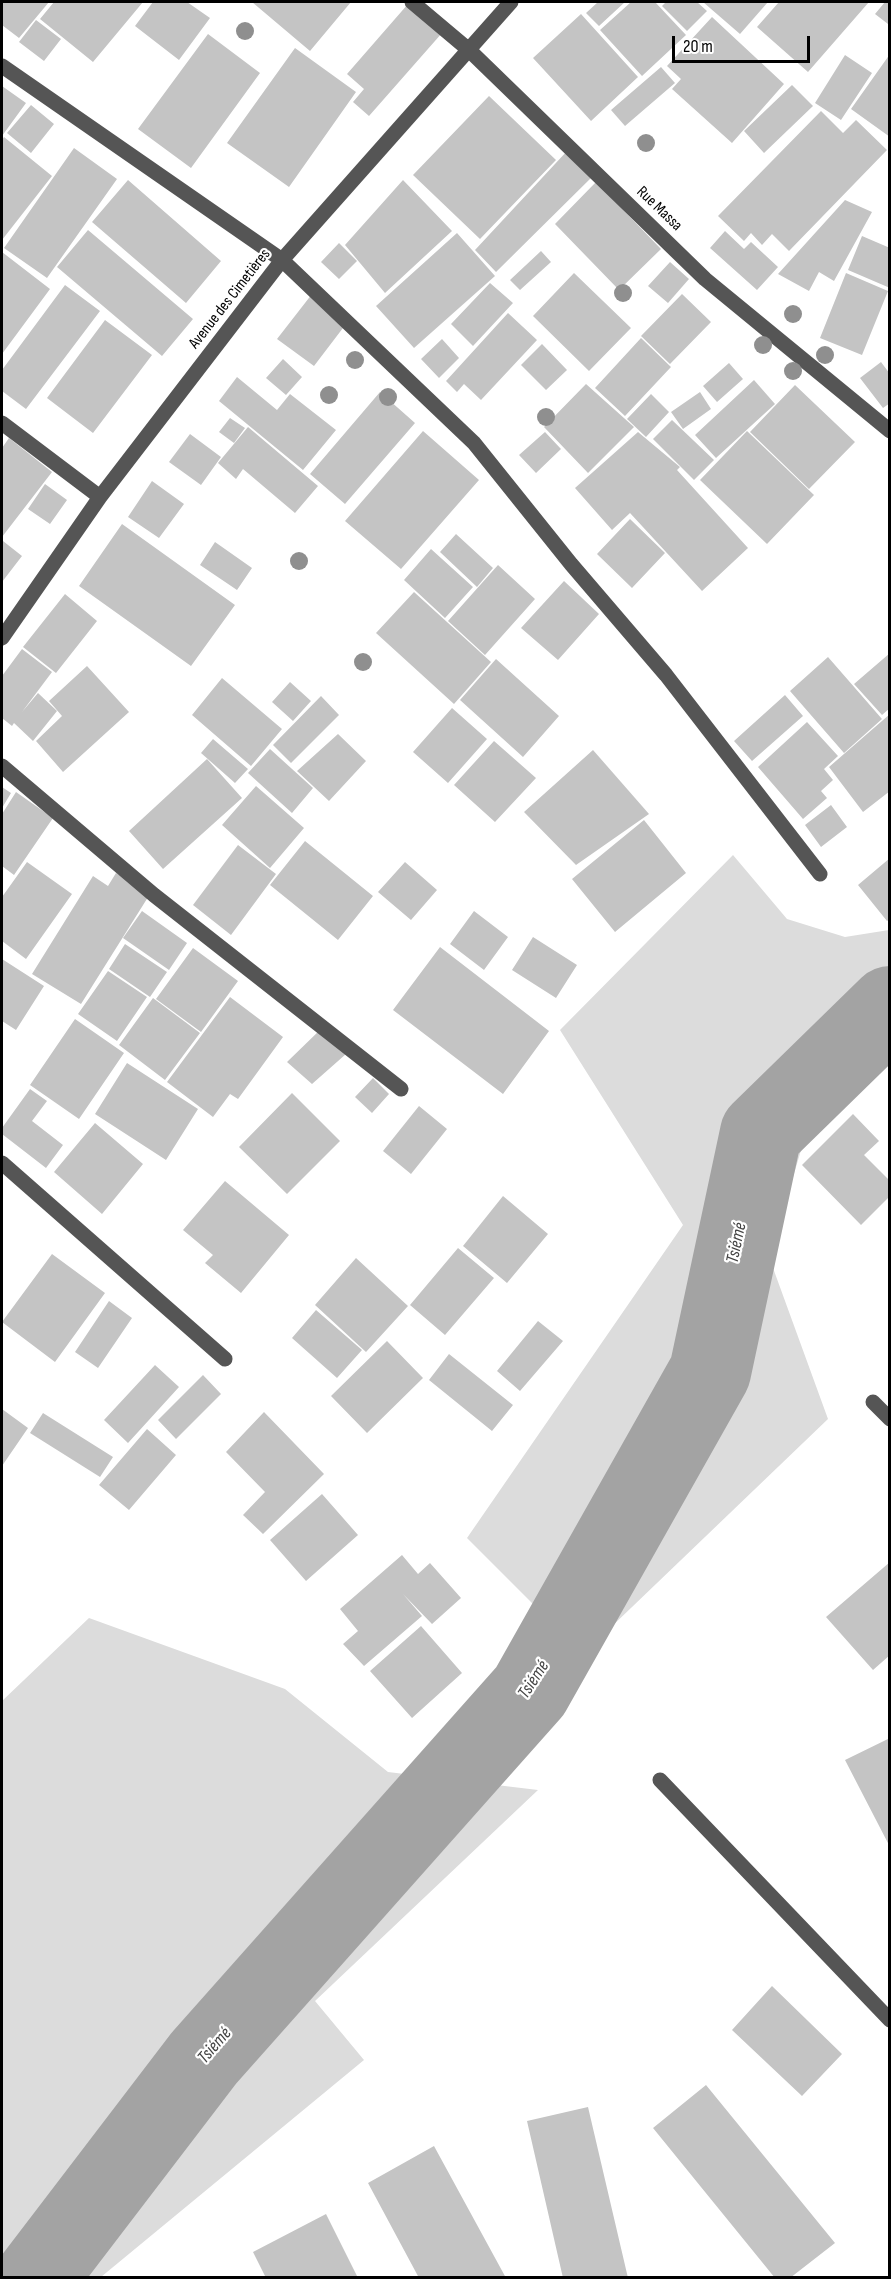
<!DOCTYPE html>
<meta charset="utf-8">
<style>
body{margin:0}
#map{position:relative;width:891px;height:2279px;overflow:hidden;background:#fff;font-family:"Sofia Sans Condensed",sans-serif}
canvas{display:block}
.frame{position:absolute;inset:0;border:3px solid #000;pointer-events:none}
.scale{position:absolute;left:672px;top:36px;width:138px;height:27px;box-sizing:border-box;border:3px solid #000;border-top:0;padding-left:8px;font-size:18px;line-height:21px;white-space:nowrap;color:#000;-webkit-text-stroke:4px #fff;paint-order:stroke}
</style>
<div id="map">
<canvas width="891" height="2279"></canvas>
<div class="frame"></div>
<div class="scale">20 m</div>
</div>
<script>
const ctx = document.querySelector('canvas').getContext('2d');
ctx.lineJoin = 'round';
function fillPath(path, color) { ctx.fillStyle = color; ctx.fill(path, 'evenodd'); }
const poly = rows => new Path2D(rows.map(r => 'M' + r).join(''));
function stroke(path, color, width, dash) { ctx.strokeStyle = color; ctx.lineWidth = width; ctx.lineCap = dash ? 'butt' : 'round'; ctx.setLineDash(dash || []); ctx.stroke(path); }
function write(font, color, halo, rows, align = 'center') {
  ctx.font = font + ' "Sofia Sans Condensed",sans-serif'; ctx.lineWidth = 4.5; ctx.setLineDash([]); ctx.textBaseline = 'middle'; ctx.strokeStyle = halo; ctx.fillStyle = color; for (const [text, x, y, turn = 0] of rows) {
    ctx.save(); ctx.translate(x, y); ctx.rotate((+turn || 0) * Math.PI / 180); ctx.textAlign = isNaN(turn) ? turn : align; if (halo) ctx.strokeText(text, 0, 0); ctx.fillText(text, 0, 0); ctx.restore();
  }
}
const green = poly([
 [733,855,787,919,845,937,889,930,889,1060,805,1137,769,1257,828,1419,583,1654,467,1538,683,1225,560,1030],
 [89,1618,285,1689,388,1772,538,1790,315,2001,364,2060,101,2277,2,2277,2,1701]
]);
const river = poly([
 [36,2278,204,2058,530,1691,710,1372,761,1133,890,1007]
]);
const building = poly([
 [2,2,49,2,19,38,2,25],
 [54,2,143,2,93,62,40,19],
 [153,2,187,2,210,18,179,60,135,26],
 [252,2,351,2,310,51],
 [598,2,625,2,599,26,586,13],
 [631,2,655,2,686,35,642,76,600,30],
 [666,2,697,2,707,11,687,31,662,6],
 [703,2,768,2,740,34],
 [779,2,869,2,808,72,757,27],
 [885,2,890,2,888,24,875,14],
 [408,4,442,33,369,116,353,102,364,89,347,74],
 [581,14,638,77,591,121,533,58],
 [712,17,784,84,732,143,672,89,681,79,667,66],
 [36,20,61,39,44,61,19,42],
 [208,34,260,73,191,168,138,129],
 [295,48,356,92,289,187,227,143],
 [890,54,890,137,851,109],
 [845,55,872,73,841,120,815,103],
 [661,67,675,83,625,126,611,110],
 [792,85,813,106,764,153,744,131],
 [2,86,26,103,2,136],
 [489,96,556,160,480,239,413,175],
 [31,105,54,124,31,153,7,133],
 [821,111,843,133,856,120,887,150,789,251,772,234,762,245,751,233,744,241,718,216],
 [4,137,52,176,2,240,2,140],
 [74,148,117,179,47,278,4,248],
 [568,150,592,177,496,272,475,250],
 [128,180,221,261,186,303,92,222],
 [403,180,452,231,385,293,345,245],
 [596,182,661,249,619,290,555,224],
 [845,200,872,212,834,281,819,272,809,291,778,274],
 [88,230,193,319,162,356,57,267],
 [725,231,744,249,751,242,778,267,757,290,710,248],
 [457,233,495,276,414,348,376,306],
 [862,236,890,248,890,288,848,270],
 [339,243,357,261,339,279,321,262],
 [541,251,551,262,520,290,510,280],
 [2,252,50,289,2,354],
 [670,262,689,279,668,303,648,286],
 [574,273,631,328,589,371,533,316],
 [846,273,888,291,862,355,820,338],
 [490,283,513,303,473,346,451,324],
 [65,285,100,311,26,409,2,391,2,370],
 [312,294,346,324,314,366,277,339],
 [682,294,711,322,670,364,641,336],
 [508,313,537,340,481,400,464,384,457,392,446,381],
 [105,320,152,355,93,433,47,398],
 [641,338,671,367,625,416,595,388],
 [442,339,459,358,439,378,421,359],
 [542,344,567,370,546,390,521,365],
 [283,359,302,377,286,395,266,378],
 [881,362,890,374,890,403,883,408,860,378],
 [729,363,743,379,717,402,703,386],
 [237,377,277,410,290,394,336,430,303,470,219,401],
 [754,380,775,404,716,458,695,435],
 [586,384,634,427,588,473,544,427],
 [795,385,855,442,809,489,750,432],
 [380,392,415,423,345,504,310,474],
 [700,392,711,409,683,429,671,412],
 [651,394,669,412,646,437,627,419],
 [230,418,245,428,234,443,219,432],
 [672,420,714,460,694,480,653,439],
 [248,427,318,486,295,513,243,469,236,479,218,463],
 [423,431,479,480,401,569,345,521],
 [747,431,814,495,767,544,700,480],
 [545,432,561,449,536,473,519,455],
 [638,432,680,467,677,470,748,548,702,591,630,513,612,530,575,488],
 [190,434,221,457,201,485,169,462],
 [9,438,52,472,2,537,2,448],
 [152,481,184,504,159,538,128,517],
 [45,484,67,500,50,524,28,509],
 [630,519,665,553,632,588,597,554],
 [122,524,235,605,191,666,79,586],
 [456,534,493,568,477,587,440,552],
 [3,541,22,556,2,582,2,542],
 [215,542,252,568,237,590,200,565],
 [431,549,473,587,445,618,404,580],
 [498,565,535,599,485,655,448,621],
 [564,581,599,614,558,660,521,628],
 [414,592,491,662,454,704,376,633],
 [65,594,97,621,56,673,23,647],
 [22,649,52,672,22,712,38,693,57,711,33,741,14,723,12,726,2,718,2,676],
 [890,653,890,708,882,715,854,684],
 [828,657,882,719,844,753,790,691],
 [496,659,559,716,523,757,460,700],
 [87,666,129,712,63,772,36,741,62,716,49,701],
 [222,678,282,729,251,766,192,715],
 [290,682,311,701,293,721,272,702],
 [785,695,803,716,752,761,734,741],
 [321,696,339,715,291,763,273,745],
 [452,708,487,739,448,783,413,752],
 [890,714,890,791,863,812,829,767],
 [807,722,838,756,824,769,833,780,821,791,827,798,803,819,758,767],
 [338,734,366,761,329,801,297,771],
 [213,739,248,769,235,783,201,753],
 [494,741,536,778,495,822,454,785],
 [270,749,313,788,292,813,248,773],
 [593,750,649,814,576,865,524,812],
 [207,759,242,798,163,869,129,831],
 [256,786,304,828,270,868,222,825],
 [2,787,11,793,2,808],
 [16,792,53,818,14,875,2,866,2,814],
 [831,805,847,827,821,847,805,825],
 [644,820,686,873,615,932,572,879],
 [305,841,373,896,338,940,270,885],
 [238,845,276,874,231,935,193,905],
 [890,858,890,919,887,921,858,885],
 [27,862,72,894,26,959,2,941,2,897],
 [405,862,437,890,411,920,378,892],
 [116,873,150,894,81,1004,32,974,93,876,108,886],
 [142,911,187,943,169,970,123,938],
 [474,911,508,937,484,970,450,944],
 [533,937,577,965,556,998,512,970],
 [125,944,167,972,150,997,109,969],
 [440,947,549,1031,503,1094,393,1010],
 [193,948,238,981,201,1032,156,999],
 [2,959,44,986,16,1030,2,1021],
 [108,971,147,997,117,1041,78,1014],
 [230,997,283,1037,238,1099,230,1094,213,1117,167,1082],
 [153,998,200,1033,165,1080,119,1045],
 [75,1019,124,1053,79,1119,30,1085],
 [322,1028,346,1054,312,1084,287,1062],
 [127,1063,198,1109,166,1160,95,1114],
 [373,1078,389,1094,372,1113,355,1097],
 [30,1089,47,1101,32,1121,63,1145,46,1168,2,1134,2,1128],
 [292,1093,340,1141,287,1194,239,1147],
 [419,1106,447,1129,411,1174,383,1151],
 [853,1114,879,1141,864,1155,890,1181,890,1196,861,1225,802,1165],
 [95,1123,143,1164,102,1214,54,1172],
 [225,1181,289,1235,241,1293,205,1263,213,1255,183,1230],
 [503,1196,548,1234,507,1283,463,1246],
 [458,1248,494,1278,445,1335,410,1305],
 [52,1254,105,1293,55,1362,2,1322],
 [356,1258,408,1306,366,1352,315,1305],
 [109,1301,132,1318,98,1368,75,1352],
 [316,1310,362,1350,337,1378,292,1338],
 [538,1321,563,1341,520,1391,497,1371],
 [387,1341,423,1378,367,1433,331,1396],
 [449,1354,513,1405,492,1431,429,1380],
 [155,1365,179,1387,128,1443,104,1420],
 [203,1375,221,1394,176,1439,158,1420],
 [2,1409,28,1428,2,1466],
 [264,1412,324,1474,263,1534,243,1515,265,1492,226,1452],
 [43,1413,113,1457,100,1477,30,1433],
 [147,1429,176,1455,129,1510,99,1485],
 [322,1494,358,1535,306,1581,270,1540],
 [402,1555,418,1574,430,1563,461,1598,432,1624,403,1594,422,1616,364,1666,343,1644,358,1631,340,1609],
 [890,1562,890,1655,873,1670,826,1617],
 [421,1626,462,1673,412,1718,370,1671],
 [890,1738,890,1847,845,1760],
 [772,1986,842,2054,802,2096,732,2030],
 [706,2085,835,2243,790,2278,775,2278,653,2128],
 [588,2107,628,2278,563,2278,527,2121],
 [434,2146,506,2278,419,2278,368,2183],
 [326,2214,358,2278,266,2278,253,2252]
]);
const minor = poly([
 [412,2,469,50,705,279,890,431],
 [2,66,282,260,474,443,571,564,666,675,820,874],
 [2,423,100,497],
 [2,638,100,497,282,260,511,2],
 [2,766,154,895,401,1089],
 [2,1163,225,1359],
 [873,1402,890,1419],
 [660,1780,890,2020]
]);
const trees = [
 [245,31],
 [646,143],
 [623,293],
 [793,314],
 [763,345],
 [825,355],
 [355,360],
 [793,371],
 [329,395],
 [388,397],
 [546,417],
 [299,561],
 [363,662]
];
const streetNames = [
 ["Rue Massa",659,209,44],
 ["Avenue des Cimetières",230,299,-52]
];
const waterNames = [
 ["Tsiémé",737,1243,-78],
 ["Tsiémé",534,1680,-57],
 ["Tsiémé",215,2046,-49]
];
fillPath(green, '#dcdcdc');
stroke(river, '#a3a3a3', 82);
fillPath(building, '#c4c4c4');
stroke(minor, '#555', 15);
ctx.fillStyle = '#8f8f8f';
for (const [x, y] of trees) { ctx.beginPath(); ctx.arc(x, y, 9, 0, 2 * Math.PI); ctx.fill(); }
write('16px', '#000', '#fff', streetNames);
write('italic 18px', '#444', '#fff', waterNames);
</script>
